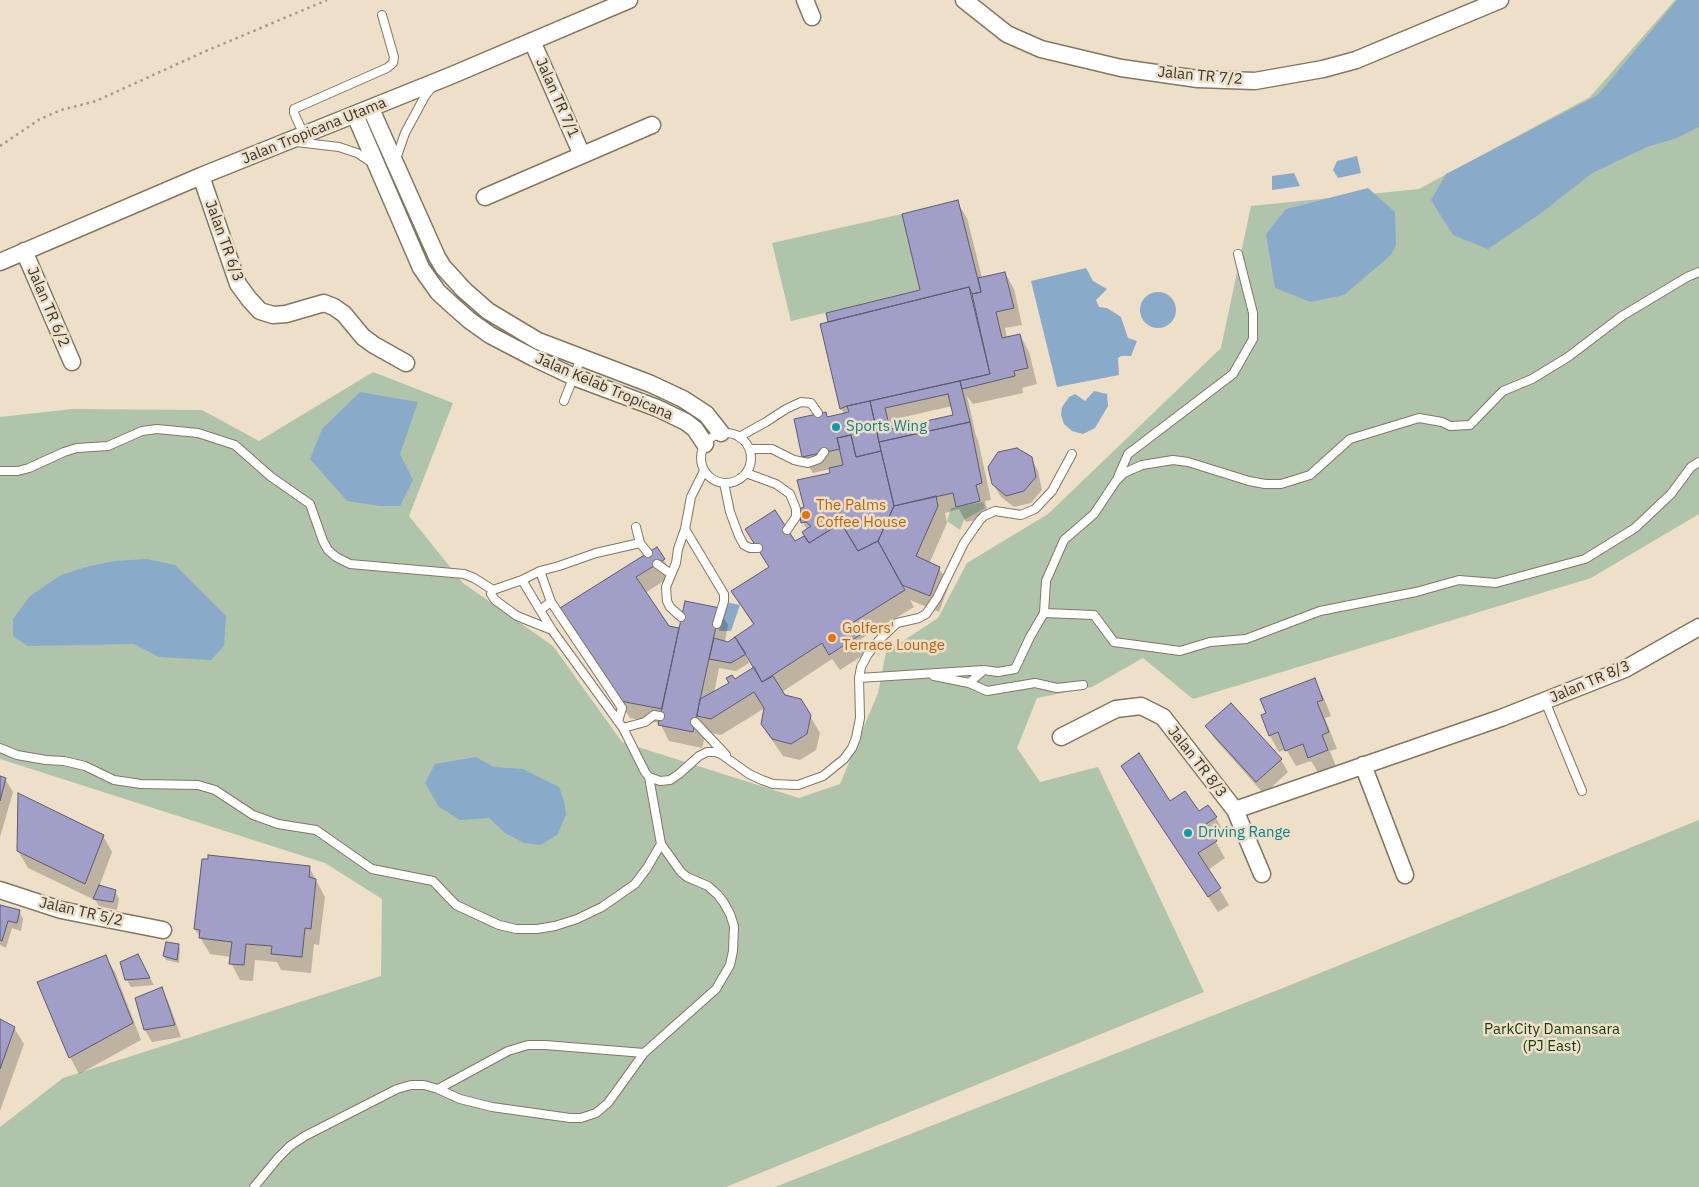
<!DOCTYPE html>
<style>
body{margin:0}
canvas{display:block;background:#eddfc8}
</style>
<canvas width="1699" height="1187"></canvas>
<script>
const ctx = document.querySelector('canvas').getContext('2d');
ctx.lineJoin = 'round';
function fillPath(path, color) { ctx.fillStyle = color; ctx.fill(path, 'evenodd'); }
const poly = rows => new Path2D(rows.map(r => 'M' + r).join(''));
function stroke(path, color, width, dash) { ctx.strokeStyle = color; ctx.lineWidth = width; ctx.lineCap = dash ? 'butt' : 'round'; ctx.setLineDash(dash || []); ctx.stroke(path); }
function write(font, color, halo, rows, align = 'center') {
  ctx.font = font + ' "IBM Plex Sans",sans-serif'; ctx.lineWidth = 5; ctx.setLineDash([]); ctx.textBaseline = 'middle'; ctx.strokeStyle = halo; ctx.fillStyle = color; for (const [text, x, y, turn = 0] of rows) {
    ctx.save(); ctx.translate(x, y); ctx.rotate((+turn || 0) * Math.PI / 180); ctx.textAlign = isNaN(turn) ? turn : align; if (halo) ctx.strokeText(text, 0, 0); ctx.fillText(text, 0, 0); ctx.restore();
  }
}
const green = poly([
 [1675,0,1699,0,1699,514,1591,578,1193,699,1143,658,1092,687,1037,698,1017,748,1040,782,1098,767,1204,992,726,1187,0,1187,0,1127,63,1078,381,976,382,899,325,863,0,759,0,417,72,409,202,410,259,441,373,372,453,403,409,516,463,583,553,646,622,742,799,798,840,784,878,693,886,652,938,618,967,563,1048,514,1221,348,1251,206,1419,189,1590,97],
 [902,214,920,290,791,321,772,243],
 [983,502,985,508,964,520,960,530,947,521,951,508],
 [1699,820,1699,1187,775,1187,1283,988]
]);
const water = poly([
 [1677,0,1699,0,1699,127,1677,138,1647,147,1592,173,1544,211,1488,249,1453,235,1431,200,1446,174,1598,95],
 [1357,156,1361,173,1338,178,1333,170,1337,161],
 [1294,173,1300,186,1272,190,1272,176],
 [1368,188,1395,212,1396,245,1391,255,1344,295,1311,302,1275,288,1266,234,1286,209],
 [1086,268,1093,281,1107,289,1096,300,1099,307,1107,308,1121,317,1128,338,1137,341,1131,356,1121,356,1118,358,1119,375,1057,387,1031,281],
 '1140 310a18 18 0 1 1 36 0a18 18 0 1 1-36 0Z',
 [1094,391,1107,394,1108,406,1095,428,1083,434,1072,431,1064,424,1061,415,1062,407,1069,397,1075,394,1085,401],
 [360,392,418,402,400,454,413,480,400,506,380,506,347,501,310,459,322,429],
 [147,559,175,565,226,616,224,646,211,660,159,657,134,644,28,646,13,636,13,619,30,596,61,575,86,567,114,561],
 [725,602,740,605,731,631,719,631],
 [476,757,494,767,523,769,559,787,564,801,566,814,558,834,541,845,524,843,505,833,489,818,460,820,439,807,425,783,435,764]
]);
const shadow = poly([
 [957,202,967,218,982,278,1005,273,1014,289,1022,325,1005,328,1007,338,1020,335,1029,352,1037,384,1022,388,1023,393,973,404,967,396,976,436,978,440,991,500,985,501,989,517,966,522,959,509,945,513,947,523,929,564,939,568,949,585,939,612,910,600,914,607,861,639,868,652,840,670,832,659,782,692,810,716,820,733,816,750,800,760,783,756,772,740,762,724,765,708,721,735,706,732,702,748,669,741,660,723,630,718,561,609,663,559,673,575,645,593,668,628,680,629,719,609,728,625,725,642,728,643,754,626,733,592,771,568,795,543,806,536,807,530,803,522,805,508,831,474,830,469,813,473,803,457,795,420,826,413,828,418,844,414,841,409,821,325,830,323,828,314,922,291],
 [952,406,954,416,893,430,891,420],
 [746,652,758,672,734,680,714,693,719,668,736,671,749,663,744,653],
 [1031,458,1038,471,1042,490,1031,503,1014,507,1001,497,993,484],
 [1314,680,1323,696,1331,716,1325,718,1337,749,1330,751,1336,767,1319,774,1311,761,1296,766,1286,749,1279,752,1270,736],
 [1231,704,1281,760,1288,772,1264,794,1214,738,1207,726],
 [1122,766,1170,802,1216,818,1225,834,1215,841,1225,858,1208,870,1229,905,1218,912],
 [0,777,5,779,13,792,0,837],
 [103,836,112,852,99,887,115,891,119,899,117,910,99,906,95,900,28,868,18,851],
 [309,867,325,897,319,945,314,944,311,973,281,970,277,962,255,960,253,981,240,980,231,963,231,957,210,954,195,929],
 [0,907,19,911,23,919,21,931,12,928,6,948,0,945],
 [178,945,180,949,179,963,166,960,164,956],
 [105,956,115,972,141,1040,79,1074,70,1057],
 [142,963,154,985,131,987,126,979],
 [161,989,168,1001,181,1037,152,1042,145,1030,136,999],
 [0,1020,14,1028,24,1044,0,1111]
]);
const building = poly([
 [958,200,981,292,972,294,969,287,828,322,826,313,920,290,902,214,958,200],
 [1005,272,1014,308,996,312,1002,338,1020,334,1028,368,1014,371,1015,376,962,389,960,381,990,374,972,294,981,292,978,278,1005,272],
 [969,287,990,374,847,406,840,409,820,324,969,287],
 [960,381,970,422,879,442,870,401,960,381],
 [948,394,953,415,890,429,885,408,948,394],
 [870,401,881,451,856,457,851,435,837,438,840,449,802,457,794,419,826,412,827,417,849,412,847,406,870,401],
 [970,422,982,483,976,485,980,501,956,507,953,493,894,506,879,442,970,422],
 [851,435,856,457,881,451,894,506,878,541,858,551,841,523,809,543,802,532,811,526,806,522,801,523,799,509,804,507,797,480,830,473,829,468,843,465,837,438,851,435],
 [1017,448,1032,457,1036,477,1024,491,1006,496,992,484,988,467,998,452,1017,448],
 [936,496,938,506,916,556,940,567,930,596,902,585,878,541,894,506,936,496],
 [775,510,795,541,804,536,809,543,841,523,858,551,878,541,905,590,852,623,860,635,829,655,822,643,762,682,735,637,754,624,731,591,769,567,745,529,775,510],
 [657,547,665,559,636,577,669,626,679,628,662,709,620,701,560,608,657,547],
 [685,601,720,608,693,732,658,725,685,601],
 [735,637,746,654,731,663,709,659,714,638,728,642,735,637],
 [754,667,762,682,773,676,785,695,801,699,811,715,807,734,791,744,772,739,761,724,764,708,754,692,711,719,697,716,700,699,729,683,726,678,732,675,735,679,754,667],
 [1315,678,1323,700,1317,702,1329,732,1322,735,1328,750,1308,758,1303,744,1285,751,1278,732,1269,736,1261,715,1266,713,1260,699,1315,678],
 [1231,703,1282,759,1256,782,1205,726,1231,703],
 [1139,753,1170,801,1185,791,1199,811,1208,805,1217,817,1206,824,1217,841,1198,853,1221,888,1208,897,1121,766,1139,753],
 [0,776,6,778,0,801,0,776],
 [18,793,104,835,85,884,17,851,18,793],
 [208,855,310,866,309,877,316,879,311,929,305,928,302,957,271,954,272,946,246,944,244,965,229,964,232,942,199,938,200,930,194,929,202,859,208,859,208,855],
 [99,885,116,890,113,902,93,899,99,885],
 [0,905,20,910,17,923,8,921,2,941,0,940,0,905],
 [166,942,179,944,177,960,163,956,166,942],
 [138,954,150,978,125,980,120,962,138,954],
 [106,955,133,1023,69,1058,37,982,106,955],
 [162,987,175,1025,144,1030,135,998,162,987],
 [0,1019,15,1027,0,1069,0,1019]
]);
const path = poly([
 [0,146,40,119,61,110,96,101,206,51,327,0]
]);
const lane = poly([
 [304,135,294,113,294,109,387,68,393,63,394,57,382,15],
 [296,142,339,147,357,153,371,162],
 [396,159,405,133,425,96,432,87],
 [564,401,581,358],
 '701 458a25 25 0 1 1 50 0a25 25 0 1 1-50 0Z',
 [739,437,766,422,786,409,801,402,811,403,818,413],
 [750,449,772,449,794,460,808,463,819,459,824,452],
 [0,471,18,471,29,468,64,452,77,448,108,446,142,431,157,429,198,433,235,445,270,476,310,504,323,541,328,550,336,557,350,564,464,574,474,578,493,590],
 [746,473,776,484,790,494,796,509,796,517,787,530],
 [1118,477,1128,454,1233,374,1253,339,1253,313,1238,254],
 [724,483,730,512,739,536,744,545,750,548,758,548],
 [636,527,640,543,648,553],
 [685,529,724,594,724,601,717,624],
 [657,564,671,574],
 [540,571,551,602],
 [522,580,552,630,623,728,645,772,649,777,660,781,670,780,679,774,699,756,707,752,715,752,721,754,749,774,762,780,773,784,798,785,823,776,844,759,852,748,856,738,860,718,859,678,861,667,868,654,881,638,897,623,919,618,926,614,937,598,964,543,980,520,984,516,995,511,1021,515,1035,509,1052,491,1072,454],
 [493,590,522,580,540,571,559,566,596,553,640,543],
 [493,590,491,594,495,600,517,616,552,630],
 [540,610,551,602,622,708,618,721],
 [1044,613,1094,615,1114,642,1180,651,1210,642,1246,639,1320,611,1416,592,1459,580,1496,583,1585,559,1635,528,1671,494,1691,467,1699,462],
 [681,617,670,607,667,601,666,587,676,563,678,549,685,529,691,497,704,471],
 [934,676,969,683,984,670],
 [859,678,984,670,998,672,1015,669,1030,637,1044,613,1046,581,1064,540,1094,514,1116,481,1124,473,1142,465,1173,460,1188,462,1249,481,1265,484,1281,484,1310,475,1350,439,1419,418,1442,422,1450,426,1470,425,1503,391,1532,379,1568,357,1622,316,1687,277,1699,272],
 [969,683,987,691,1035,683,1057,688,1083,685],
 [1545,701,1582,791],
 [695,722,726,755],
 [623,728,645,722,654,715,660,716],
 [0,748,17,755,46,760,64,761,85,766,114,780,141,784,198,785,215,790,253,815,278,824,316,830,372,869,433,881,456,905,499,925,516,929,537,929,555,926,577,919,602,907,635,884,647,868,661,844],
 [438,1089,508,1051,528,1045,545,1045,644,1053],
 [254,1187,278,1158,290,1146,305,1136,397,1089,411,1085,424,1085,438,1089,460,1099,492,1107,570,1118,581,1118,596,1113,608,1103,644,1053,716,989,730,965,733,951,734,926,730,914,724,903,718,895,708,886,687,877,681,872,661,844,649,777]
]);
const street = poly([
 [805,0,812,17],
 [964,0,1007,34,1041,49,1121,68,1198,79,1255,81,1323,69,1356,60,1500,0],
 [532,41,582,155],
 [371,109,437,257,443,267,464,290,488,311,538,341,651,384,683,399,706,414,721,433],
 [355,115,421,268,438,292,451,304,469,320,490,335,534,358,574,377,657,408,686,422,695,429,705,444],
 [201,176,238,284,249,299,260,311,273,315,286,314,324,303,334,307,344,314,363,337,374,345,406,363],
 [485,197,652,125],
 [24,251,72,362],
 [0,262,201,176,450,76,629,0],
 [1061,737,1116,709,1141,706,1163,717,1235,810,1501,718,1625,669,1699,627],
 [1363,765,1405,875],
 [1235,810,1262,874],
 [0,890,61,910,163,930]
]);
const markers = [
 [836,427,5,"#0f9aa8"],
 [806,515,5,"#e8710a"],
 [832,638,5,"#e8710a"],
 [1188,833,5,"#0f9aa8"]
];
const streetNames = [
 ["Jalan TR 7/2",1200,76,5],
 ["Jalan TR 7/1",557,98,66],
 ["Jalan Tropicana Utama",314,131,-22],
 ["Jalan TR 6/3",224,241,70],
 ["Jalan TR 6/2",48,307,67],
 ["Jalan Kelab Tropicana",604,387,23],
 ["Jalan TR 8/3",1590,682,-23],
 ["Jalan TR 8/3",1197,762,52],
 ["Jalan TR 5/2",81,912,13]
];
const cultureNames = [
 ["Sports Wing",846,427],
 ["Driving Range",1198,833]
];
const foodNames = [
 ["The Palms",816,506],
 ["Coffee House",816,523],
 ["Golfers'",842,629],
 ["Terrace Lounge",842,646]
];
const parkNames = [
 ["ParkCity Damansara",1552,1030],
 ["(PJ East)",1552,1047]
];
fillPath(green, '#b0c4ac');
fillPath(water, '#8aaaca');
fillPath(shadow, '#0003');
fillPath(building, '#a19fc8');
stroke(building, '#5c5b71', 1);
stroke(lane, '#837762', 10);
stroke(street, '#837762', 19);
stroke(path, '#a69b8a', 2.5, [2.5, 4]);
stroke(lane, '#fff', 8);
stroke(street, '#fff', 16);
for (const [x, y, r, color] of markers) { const dot = new Path2D(); dot.arc(x, y, r, 0, 2 * Math.PI); ctx.fillStyle = color; ctx.fill(dot); stroke(dot, '#eddfc8', 2); }
write('15px', '#3b362c', '#eddfc8', streetNames);
write('15px', '#0d838f', '#eddfc8', cultureNames, 'left');
write('15px', '#c56008', '#eddfc8', foodNames, 'left');
write('15px', '#153d0c', '#eddfc8', parkNames);
</script>
